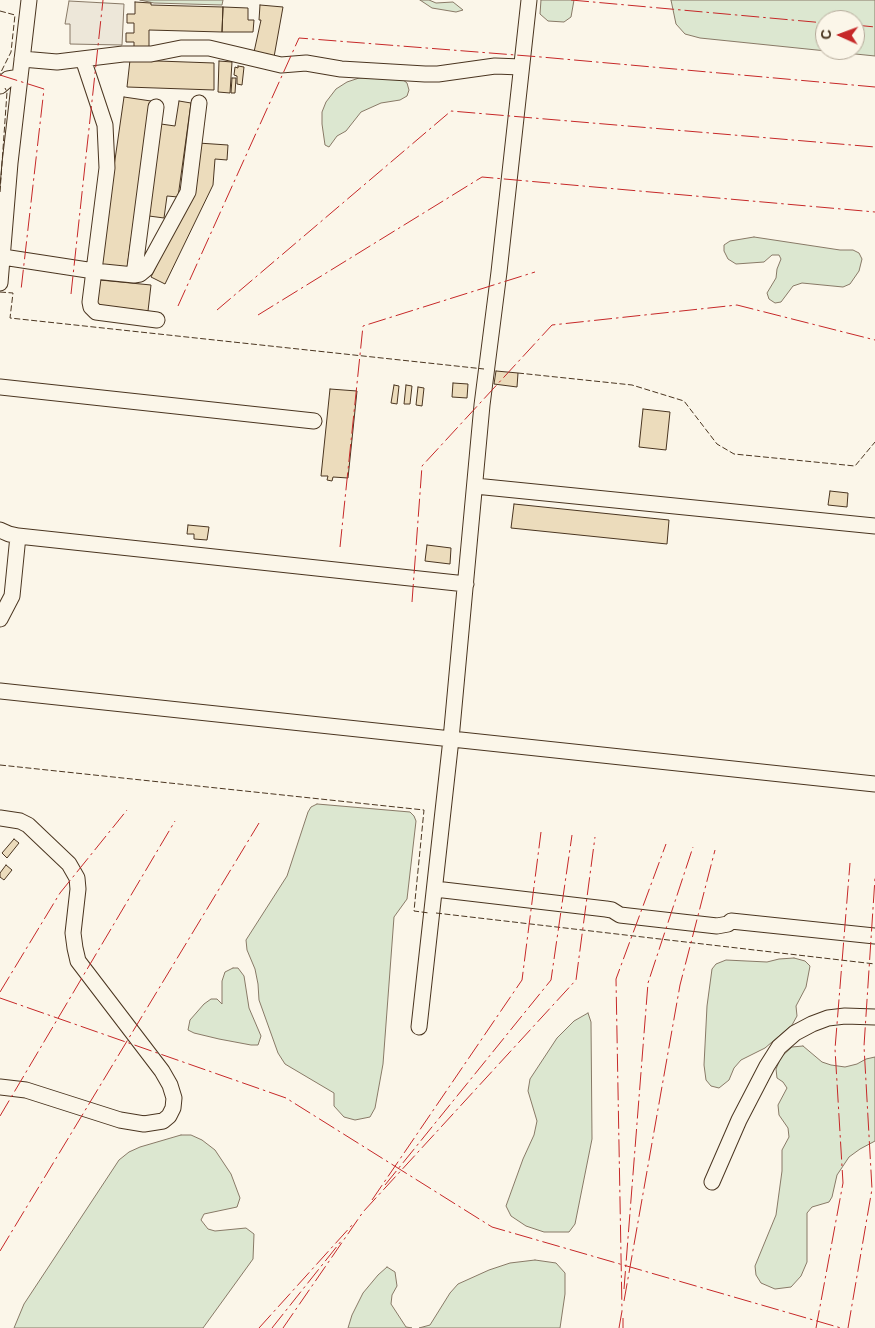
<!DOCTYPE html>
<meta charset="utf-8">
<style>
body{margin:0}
#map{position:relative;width:875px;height:1328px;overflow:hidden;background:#fbf6e9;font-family:"Work Sans",sans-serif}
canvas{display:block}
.north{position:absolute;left:815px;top:10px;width:50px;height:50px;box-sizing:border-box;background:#fbf6e9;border:1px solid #b4a999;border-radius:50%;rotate:272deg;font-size:14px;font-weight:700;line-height:20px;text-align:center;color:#4a3520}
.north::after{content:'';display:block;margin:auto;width:18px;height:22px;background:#c62828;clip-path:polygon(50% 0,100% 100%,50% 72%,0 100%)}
</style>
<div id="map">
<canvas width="875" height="1328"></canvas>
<div class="north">С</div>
</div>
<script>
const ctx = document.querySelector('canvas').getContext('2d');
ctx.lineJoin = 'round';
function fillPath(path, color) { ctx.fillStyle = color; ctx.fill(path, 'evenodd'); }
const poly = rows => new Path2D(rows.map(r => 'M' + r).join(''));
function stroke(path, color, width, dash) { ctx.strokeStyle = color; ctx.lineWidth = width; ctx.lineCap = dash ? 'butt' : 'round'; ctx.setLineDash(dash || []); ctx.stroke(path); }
const green = poly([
 [140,0,223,0,222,5,154,3,140,0],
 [420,0,429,0,436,3,453,2,463,10,456,12,432,8,420,0],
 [541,0,574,0,571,17,564,22,548,21,540,14,541,0],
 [671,0,875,0,875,56,700,38,685,34,676,24,671,0],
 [825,20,855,20,855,50,825,50,825,20],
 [370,77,402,79,407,83,409,90,407,96,400,100,381,103,361,112,346,131,337,136,329,147,325,145,322,124,322,112,326,102,336,89,347,82,359,78,370,77],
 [754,237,840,250,853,250,859,253,862,259,859,271,850,284,843,287,802,283,793,286,781,302,775,303,769,299,767,293,776,278,777,269,781,259,779,255,772,255,764,262,736,264,728,259,724,251,724,245,730,241,754,237],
 [317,804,410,812,414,816,416,821,407,899,394,917,383,1064,375,1108,370,1117,355,1120,344,1117,334,1106,334,1093,285,1064,278,1053,259,1000,258,984,255,969,247,950,246,940,287,876,308,812,311,807,317,804],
 [794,958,805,961,810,966,806,987,796,1006,797,1016,792,1025,765,1048,741,1060,734,1068,729,1080,719,1088,711,1086,706,1080,704,1065,707,1006,712,969,716,964,726,960,767,962,779,959,794,958],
 [233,968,238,968,244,976,249,1008,261,1036,258,1045,251,1045,219,1039,194,1033,188,1030,190,1020,204,1004,211,999,217,999,222,1004,222,981,225,972,233,968],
 [588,1013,591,1022,592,1139,575,1224,569,1232,544,1232,526,1226,511,1216,506,1206,523,1159,534,1135,537,1121,528,1091,530,1079,557,1038,574,1021,588,1013],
 [803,1046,822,1062,831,1065,845,1067,857,1064,866,1059,875,1057,875,1141,860,1149,849,1157,837,1175,832,1197,829,1202,812,1207,807,1213,807,1262,801,1276,791,1287,775,1289,761,1283,756,1275,755,1266,776,1215,782,1171,782,1150,789,1137,788,1128,779,1115,778,1105,787,1088,783,1082,777,1078,776,1069,781,1057,792,1047,803,1046],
 [181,1135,191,1135,202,1140,215,1150,231,1174,240,1198,237,1207,204,1214,201,1220,208,1229,215,1231,246,1228,254,1234,253,1259,203,1328,14,1328,24,1304,119,1160,129,1152,140,1147,181,1135],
 [535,1260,556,1263,565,1273,565,1294,560,1328,419,1328,430,1325,450,1293,458,1284,489,1270,510,1263,535,1260],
 [387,1267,395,1272,397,1286,392,1295,391,1304,406,1327,412,1328,348,1328,352,1315,363,1293,378,1275,387,1267]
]);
const parking = poly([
 [69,1,124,4,122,45,70,44,70,24,65,24,69,1]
]);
const building = poly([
 [135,2,151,3,151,5,223,7,222,32,149,30,149,49,134,48,134,42,126,42,126,33,134,33,134,23,127,23,127,14,135,14,135,2],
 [260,5,283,7,274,57,254,52,261,20,259,20,260,5],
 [223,7,248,8,248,20,254,20,253,32,222,32,223,7],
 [130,60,214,63,214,90,127,87,130,60],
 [219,61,232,62,230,93,218,92,219,61],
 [238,66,244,67,242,85,237,84,237,76,234,75,235,67,238,68,238,66],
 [232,78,236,78,235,93,231,93,232,78],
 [124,97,151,101,127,268,100,264,124,97],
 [179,101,191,103,178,197,167,196,164,218,149,216,161,124,175,126,179,101],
 [198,143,228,145,227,160,215,159,213,185,165,284,151,277,193,190,198,143],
 [100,280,151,285,148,311,97,305,100,280],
 [496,371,518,373,517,387,494,384,496,371],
 [453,383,468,384,467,398,452,397,453,383],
 [394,385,399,386,397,404,391,403,394,385],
 [406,385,412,386,410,404,404,404,406,385],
 [418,387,424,388,422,406,416,405,418,387],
 [330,389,357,391,348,478,333,477,332,481,327,480,328,476,321,476,330,389],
 [643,409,670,412,666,450,639,447,643,409],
 [830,491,848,493,847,507,828,505,830,491],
 [514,504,669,520,667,544,511,528,514,504],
 [188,525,209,527,207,540,194,539,194,534,187,534,188,525],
 [427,545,451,548,450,564,425,561,427,545],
 [14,839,19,843,7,858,2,853,14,839],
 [6,865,12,870,4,880,0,877,0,873,6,865]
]);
const minor = poly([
 [22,59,57,62,123,54,151,54,181,48,209,48,281,65,306,63,341,69,425,74,438,74,495,66,521,67],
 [83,59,105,125,107,168,90,302,91,307,96,312,157,320],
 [0,86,8,79,20,77],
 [3,257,94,271,134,275,140,274,146,269,188,192,199,103],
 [134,275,156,107],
 [0,283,10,163,29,0],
 [0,387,314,421],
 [475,486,875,526],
 [0,530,9,534,18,536,12,596,0,619],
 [18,536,466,584],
 [0,691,875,784],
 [0,818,20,821,28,825,69,864,77,878,78,889,73,933,75,948,78,961,162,1071,170,1085,174,1098,173,1108,169,1116,163,1121,144,1124,120,1120,26,1090,0,1087],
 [435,889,606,909,612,910,620,915,717,926,728,924,731,921,875,936],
 [419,1027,451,739,482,405,499,272,529,0],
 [712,1182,739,1120,767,1066,779,1047,795,1033,812,1024,828,1018,845,1016,875,1017]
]);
const fence = poly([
 [0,11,15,15,11,52,0,74],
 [0,192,7,92,5,88],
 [0,292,13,293,10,318,484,369],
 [518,373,632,385,684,401,717,444,734,454,855,466,875,442],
 [0,765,424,810,414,911,429,913],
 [436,913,875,964]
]);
const power = poly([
 [571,0,825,23],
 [855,25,875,27],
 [0,75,44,89,21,290],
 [71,294,103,0],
 [178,306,299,38,541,57,875,87],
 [217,310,451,111,875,147],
 [258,315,482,177,875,212],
 [340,547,363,326,535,272],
 [412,602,422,466,552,325,737,305,875,340],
 [0,992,60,893,127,810],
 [0,998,286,1098,492,1227,841,1328],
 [0,1116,175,821],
 [385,1185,551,980,572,835],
 [372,1200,522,980,541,832],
 [0,1251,259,823],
 [624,1289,648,983,693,847],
 [624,1301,680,985,715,850],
 [623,1318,623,1328],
 [259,1328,353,1224],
 [272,1328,342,1240],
 [283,1328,363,1212,576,980,595,837],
 [619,1328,622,1311,616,979,666,844],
 [816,1328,843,1183,835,1049,850,863],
 [848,1328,872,1189,864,1046,875,878]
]);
fillPath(green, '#dce7d0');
stroke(green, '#887966', 1);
fillPath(parking, '#ede7d9');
stroke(parking, '#887966', 1);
fillPath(building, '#ecdcbc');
stroke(building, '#4a3520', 1);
stroke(minor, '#4a3520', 17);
stroke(minor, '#fbf6e9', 15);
stroke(fence, '#4a3520', 1, [6, 2.5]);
stroke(power, '#c62828', 1, [18, 4, 2.5, 4]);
</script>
